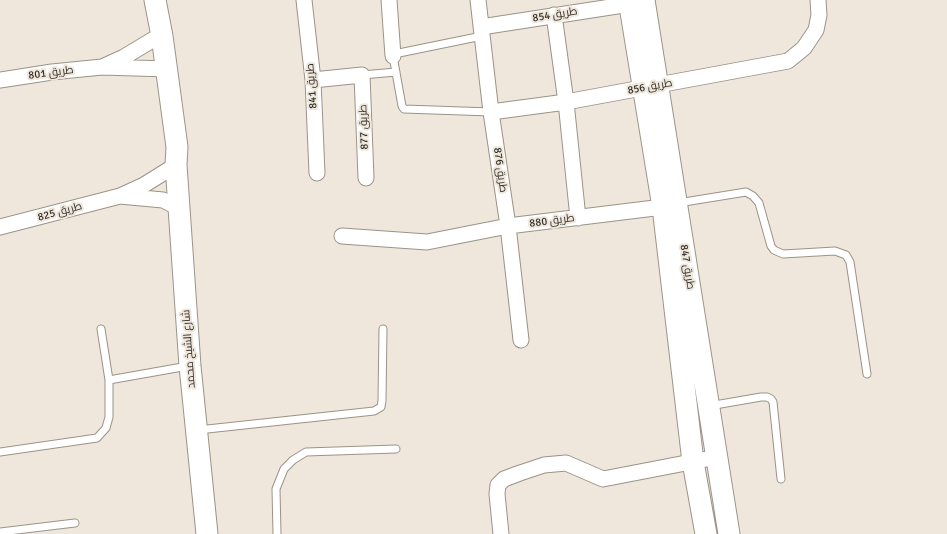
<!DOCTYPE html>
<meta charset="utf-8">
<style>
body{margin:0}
canvas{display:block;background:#f0e7dc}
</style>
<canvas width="947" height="534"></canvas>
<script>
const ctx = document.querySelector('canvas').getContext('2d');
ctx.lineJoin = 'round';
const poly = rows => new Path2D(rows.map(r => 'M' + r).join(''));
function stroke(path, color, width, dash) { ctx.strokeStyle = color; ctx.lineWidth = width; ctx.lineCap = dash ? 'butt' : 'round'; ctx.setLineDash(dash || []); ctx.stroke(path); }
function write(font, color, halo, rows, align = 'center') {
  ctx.font = font + ' Signika,Cairo,sans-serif'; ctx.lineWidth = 4; ctx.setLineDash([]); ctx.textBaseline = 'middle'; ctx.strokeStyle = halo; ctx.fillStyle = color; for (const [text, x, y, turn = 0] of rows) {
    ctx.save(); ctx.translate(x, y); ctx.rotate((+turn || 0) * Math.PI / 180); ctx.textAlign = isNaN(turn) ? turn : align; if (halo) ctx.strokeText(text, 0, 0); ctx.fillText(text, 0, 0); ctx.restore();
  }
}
const lane = poly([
 [482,36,399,53,393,56,402,106,404,109,491,112],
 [362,75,396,72],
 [678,203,746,192,753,196,759,203,771,246,774,250,783,254,835,251,846,255,850,262,867,374],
 [109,380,188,366],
 [709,406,761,397,767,397,771,399,773,402,781,479],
 [198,430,374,411,381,407,382,401,383,329],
 [0,452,97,438,106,428,109,417,109,380,101,329],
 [0,532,75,523],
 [277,534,276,489,284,469,293,460,306,452,396,449]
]);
const street = poly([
 [304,0,313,80,317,173],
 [389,0,393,56],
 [478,0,491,112,508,226,521,340],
 [554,15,566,102,578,218],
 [481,27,630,4],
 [162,36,154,39,124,57,102,67,168,69],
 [0,80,52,72,102,67],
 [313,80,362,75,366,178],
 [491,112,566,102,788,61,804,48,816,30,819,15,818,0],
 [176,165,144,185,120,196,163,200,179,208],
 [0,227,120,196],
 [342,236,427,242,508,226,663,207,672,204],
 [501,534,497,494,498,485,504,479,520,473,544,465,566,463,603,479,717,457]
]);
const secondary = poly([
 [155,0,162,36,177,147,176,165,190,366,207,534],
 [629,0,663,207,693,462,706,534],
 [644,0,729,534]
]);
const streetNames = [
 ["طريق 854",555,15,-9],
 ["طريق 801",51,73,-7],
 ["طريق 841",312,86,-94],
 ["طريق 856",650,87,-10],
 ["طريق 877",364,127,-92],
 ["طريق 876",500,170,82],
 ["طريق 825",60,212,-15],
 ["طريق 880",552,221,-7],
 ["طريق 847",687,267,81],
 ["شارع الشيخ محمد",189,349,-94]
];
stroke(lane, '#9b9388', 9);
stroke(street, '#9b9388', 17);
stroke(secondary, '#9b9388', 23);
stroke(lane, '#fff', 7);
stroke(street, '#fff', 15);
stroke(secondary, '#fff', 21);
write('11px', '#33302b', '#f0e7dc', streetNames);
</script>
